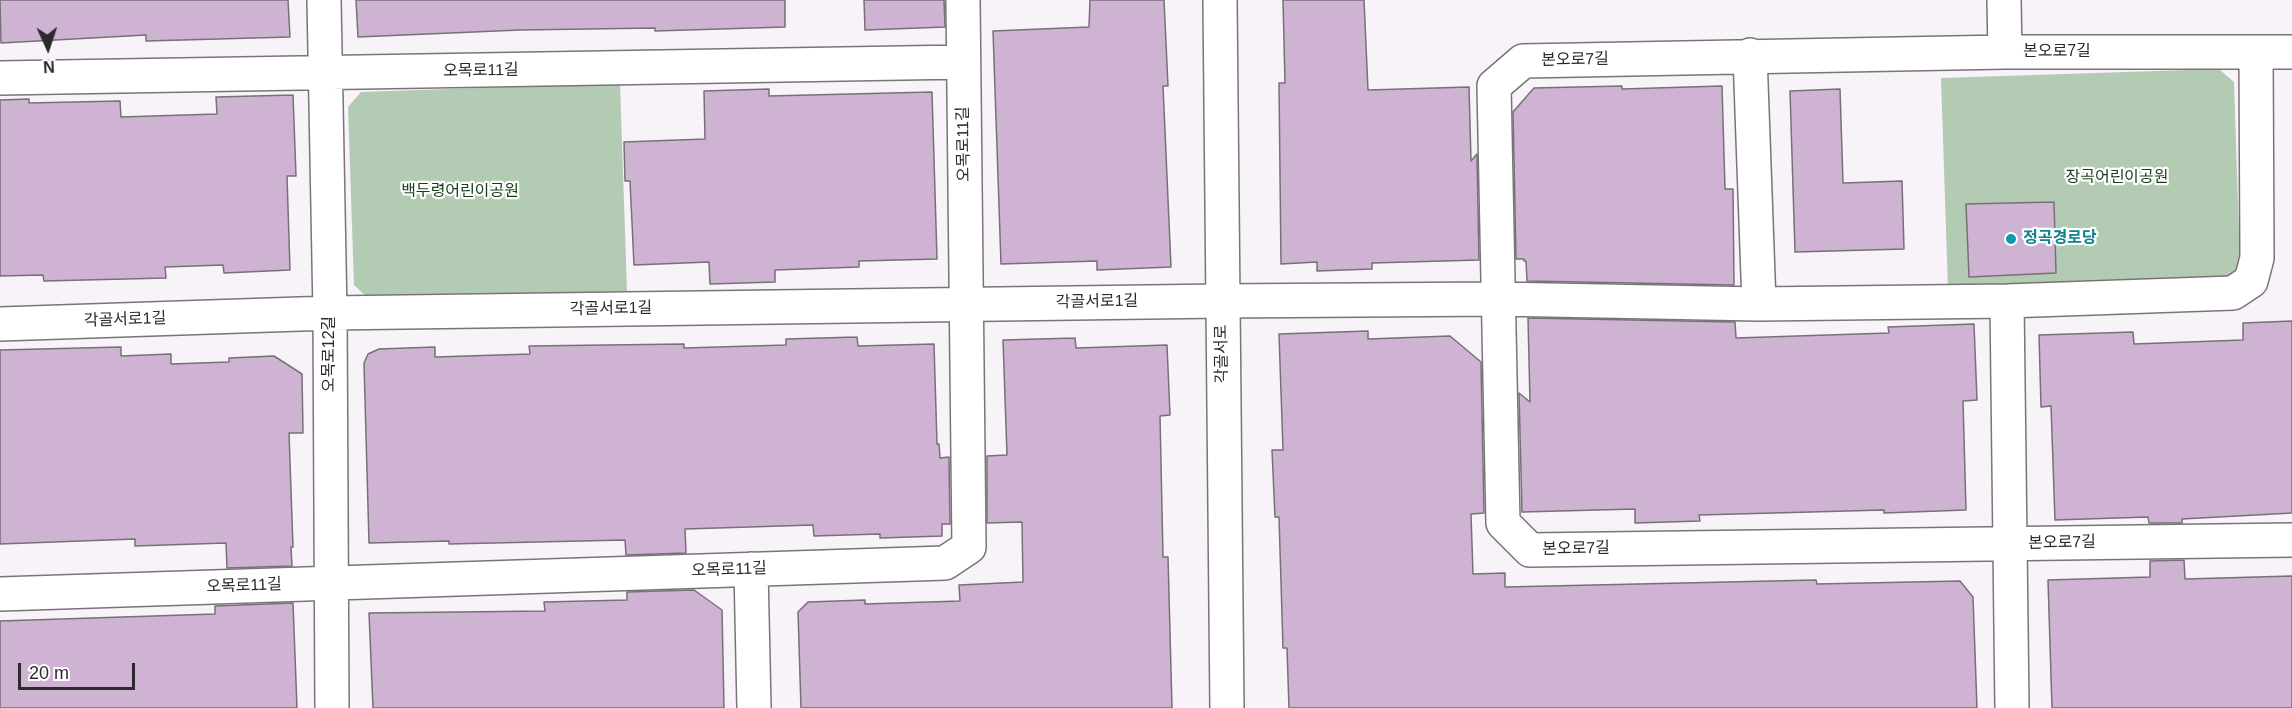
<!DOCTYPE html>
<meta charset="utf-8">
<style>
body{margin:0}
#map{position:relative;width:2292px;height:708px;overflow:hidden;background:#f8f2f9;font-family:Arial,sans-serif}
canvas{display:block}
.north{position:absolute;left:18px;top:18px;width:60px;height:60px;-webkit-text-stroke:4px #fff;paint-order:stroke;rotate:177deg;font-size:16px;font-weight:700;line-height:24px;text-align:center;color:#2c2a2c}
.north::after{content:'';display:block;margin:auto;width:21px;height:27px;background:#2c2a2c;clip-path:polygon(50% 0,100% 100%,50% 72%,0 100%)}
.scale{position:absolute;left:18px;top:663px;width:117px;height:27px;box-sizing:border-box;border:3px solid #2c2a2c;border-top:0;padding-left:8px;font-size:18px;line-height:21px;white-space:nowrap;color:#2c2a2c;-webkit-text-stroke:4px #fff;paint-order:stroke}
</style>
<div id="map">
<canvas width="2292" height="708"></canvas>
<div class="north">N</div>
<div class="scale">20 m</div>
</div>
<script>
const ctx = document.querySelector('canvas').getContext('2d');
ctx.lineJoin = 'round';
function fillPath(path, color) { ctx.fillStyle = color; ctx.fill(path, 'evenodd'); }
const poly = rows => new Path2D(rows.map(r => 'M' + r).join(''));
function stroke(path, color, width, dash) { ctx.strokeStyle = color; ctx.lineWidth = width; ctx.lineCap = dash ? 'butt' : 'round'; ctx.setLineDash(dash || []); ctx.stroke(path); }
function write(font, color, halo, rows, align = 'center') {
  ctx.font = font + ' Arial,"Noto Sans KR",sans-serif'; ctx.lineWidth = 4.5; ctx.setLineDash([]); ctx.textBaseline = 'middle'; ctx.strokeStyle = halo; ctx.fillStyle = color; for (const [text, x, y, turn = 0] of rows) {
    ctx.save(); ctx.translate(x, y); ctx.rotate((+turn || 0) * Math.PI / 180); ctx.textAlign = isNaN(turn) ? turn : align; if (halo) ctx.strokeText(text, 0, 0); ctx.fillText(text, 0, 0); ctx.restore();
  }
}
const green = poly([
 [2219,69,2234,82,2240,266,2226,280,1948,289,1941,78],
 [620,83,627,291,369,299,354,285,348,107,361,92]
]);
const building = poly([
 [0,0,288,0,290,37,146,41,146,35,1,43,0,0],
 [356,0,785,0,785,27,655,31,655,28,520,30,358,37,356,0],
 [864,0,944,0,945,27,865,30,864,0],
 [1090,0,1164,0,1168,86,1163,86,1171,267,1097,270,1097,261,1001,264,993,31,1089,27,1090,0],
 [1283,0,1364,0,1368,90,1469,87,1471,161,1477,154,1479,260,1372,263,1372,269,1317,271,1317,262,1281,264,1279,83,1285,83,1283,0],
 [1622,86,1622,89,1722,86,1725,189,1733,189,1734,285,1527,281,1526,261,1524,261,1524,259,1516,259,1513,112,1534,88,1622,86],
 [769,89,769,96,932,92,937,259,859,261,859,267,775,270,775,282,710,284,709,262,634,265,630,181,625,181,624,142,705,139,704,91,769,89],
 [1840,89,1843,183,1902,181,1904,249,1795,252,1790,91,1840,89],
 [293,95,296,176,287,176,290,270,224,273,223,265,165,267,166,278,44,281,43,275,0,276,0,100,29,99,29,103,120,101,121,117,217,114,216,97,293,95],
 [2054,202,2056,273,1969,277,1966,204,2054,202],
 [1528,318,1735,322,1736,338,1889,333,1888,327,1974,324,1977,400,1963,401,1966,510,1884,513,1884,510,1699,515,1700,521,1635,523,1635,509,1522,512,1519,393,1530,402,1528,318],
 [2292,321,2292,513,2182,519,2182,523,2149,523,2148,517,2055,520,2051,406,2041,407,2039,335,2133,332,2134,344,2243,340,2243,323,2292,321],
 [1368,331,1368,339,1450,336,1481,362,1484,513,1471,514,1473,574,1505,573,1505,587,1816,580,1817,584,1960,581,1973,597,1977,708,1289,708,1287,648,1283,648,1279,517,1275,517,1272,450,1283,450,1279,334,1368,331],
 [857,337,858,346,934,344,937,444,939,444,940,458,949,457,950,524,942,524,942,536,880,538,880,534,814,536,813,525,685,529,686,553,626,555,625,540,449,544,449,541,369,543,364,363,368,354,379,349,435,347,435,357,530,354,529,346,684,344,684,348,786,345,786,339,857,337],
 [1075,338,1076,348,1167,345,1170,415,1160,416,1163,557,1168,557,1172,708,801,708,798,612,808,602,865,600,865,604,960,601,959,585,1023,582,1022,522,987,523,987,456,1007,455,1003,340,1075,338],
 [121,347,121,356,171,354,171,364,229,362,229,358,274,356,302,374,303,433,289,433,293,547,291,547,292,566,227,568,226,543,135,546,135,539,0,544,0,350,121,347],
 [2184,560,2185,579,2292,576,2292,708,2052,708,2048,580,2150,577,2150,561,2184,560],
 [694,590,722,610,724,708,373,708,369,613,545,611,544,602,627,600,627,592,694,590],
 [293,603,297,708,0,708,0,621,215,614,215,606,293,603]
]);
const minor = poly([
 [324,0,330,313,332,708],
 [2004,0,2005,52],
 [2292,52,2005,52,1523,61,1494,86,1503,523,1530,550,2292,540],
 [1750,55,1759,304],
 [0,78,963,62],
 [2007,301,2012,708],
 [0,324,330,313,1222,301,1497,299,1759,304,2007,301,2233,293,2251,281,2257,258,2256,52],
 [751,569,754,708],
 [0,594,945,563,969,547,963,0]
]);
const tertiary = poly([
 [1220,0,1227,708]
]);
const markers = [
 [2011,239,6,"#0f9aa8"]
];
const streetNames = [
 ["본오로7길",2057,52],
 ["본오로7길",1575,60,-1],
 ["오목로11길",481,71,-1],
 ["오목로11길",964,144,-91],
 ["각골서로1길",1097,302,-1],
 ["각골서로1길",611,309,-1],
 ["각골서로1길",125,320,-2],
 ["오목로12길",330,354,-90],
 ["각골서로",1222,354,-91],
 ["본오로7길",2062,543,-1],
 ["본오로7길",1576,549,-1],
 ["오목로11길",729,570,-2],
 ["오목로11길",244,586,-2]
];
const parkNames = [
 ["장곡어린이공원",2117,178],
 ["백두령어린이공원",460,192]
];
const cultureNames = [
 ["정곡경로당",2023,239]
];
fillPath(green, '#b3cbb3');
fillPath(building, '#ceb3d2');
stroke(building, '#767176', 1.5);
stroke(minor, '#797479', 36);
stroke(tertiary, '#797479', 36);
stroke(minor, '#fff', 33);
stroke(tertiary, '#fff', 33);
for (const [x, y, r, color] of markers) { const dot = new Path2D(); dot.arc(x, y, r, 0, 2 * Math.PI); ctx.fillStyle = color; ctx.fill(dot); stroke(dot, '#fff', 2); }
write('16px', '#2c2a2c', '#fff', streetNames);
write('16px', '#143f18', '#fff', parkNames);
write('bold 16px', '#0d838f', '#fff', cultureNames, 'left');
</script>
